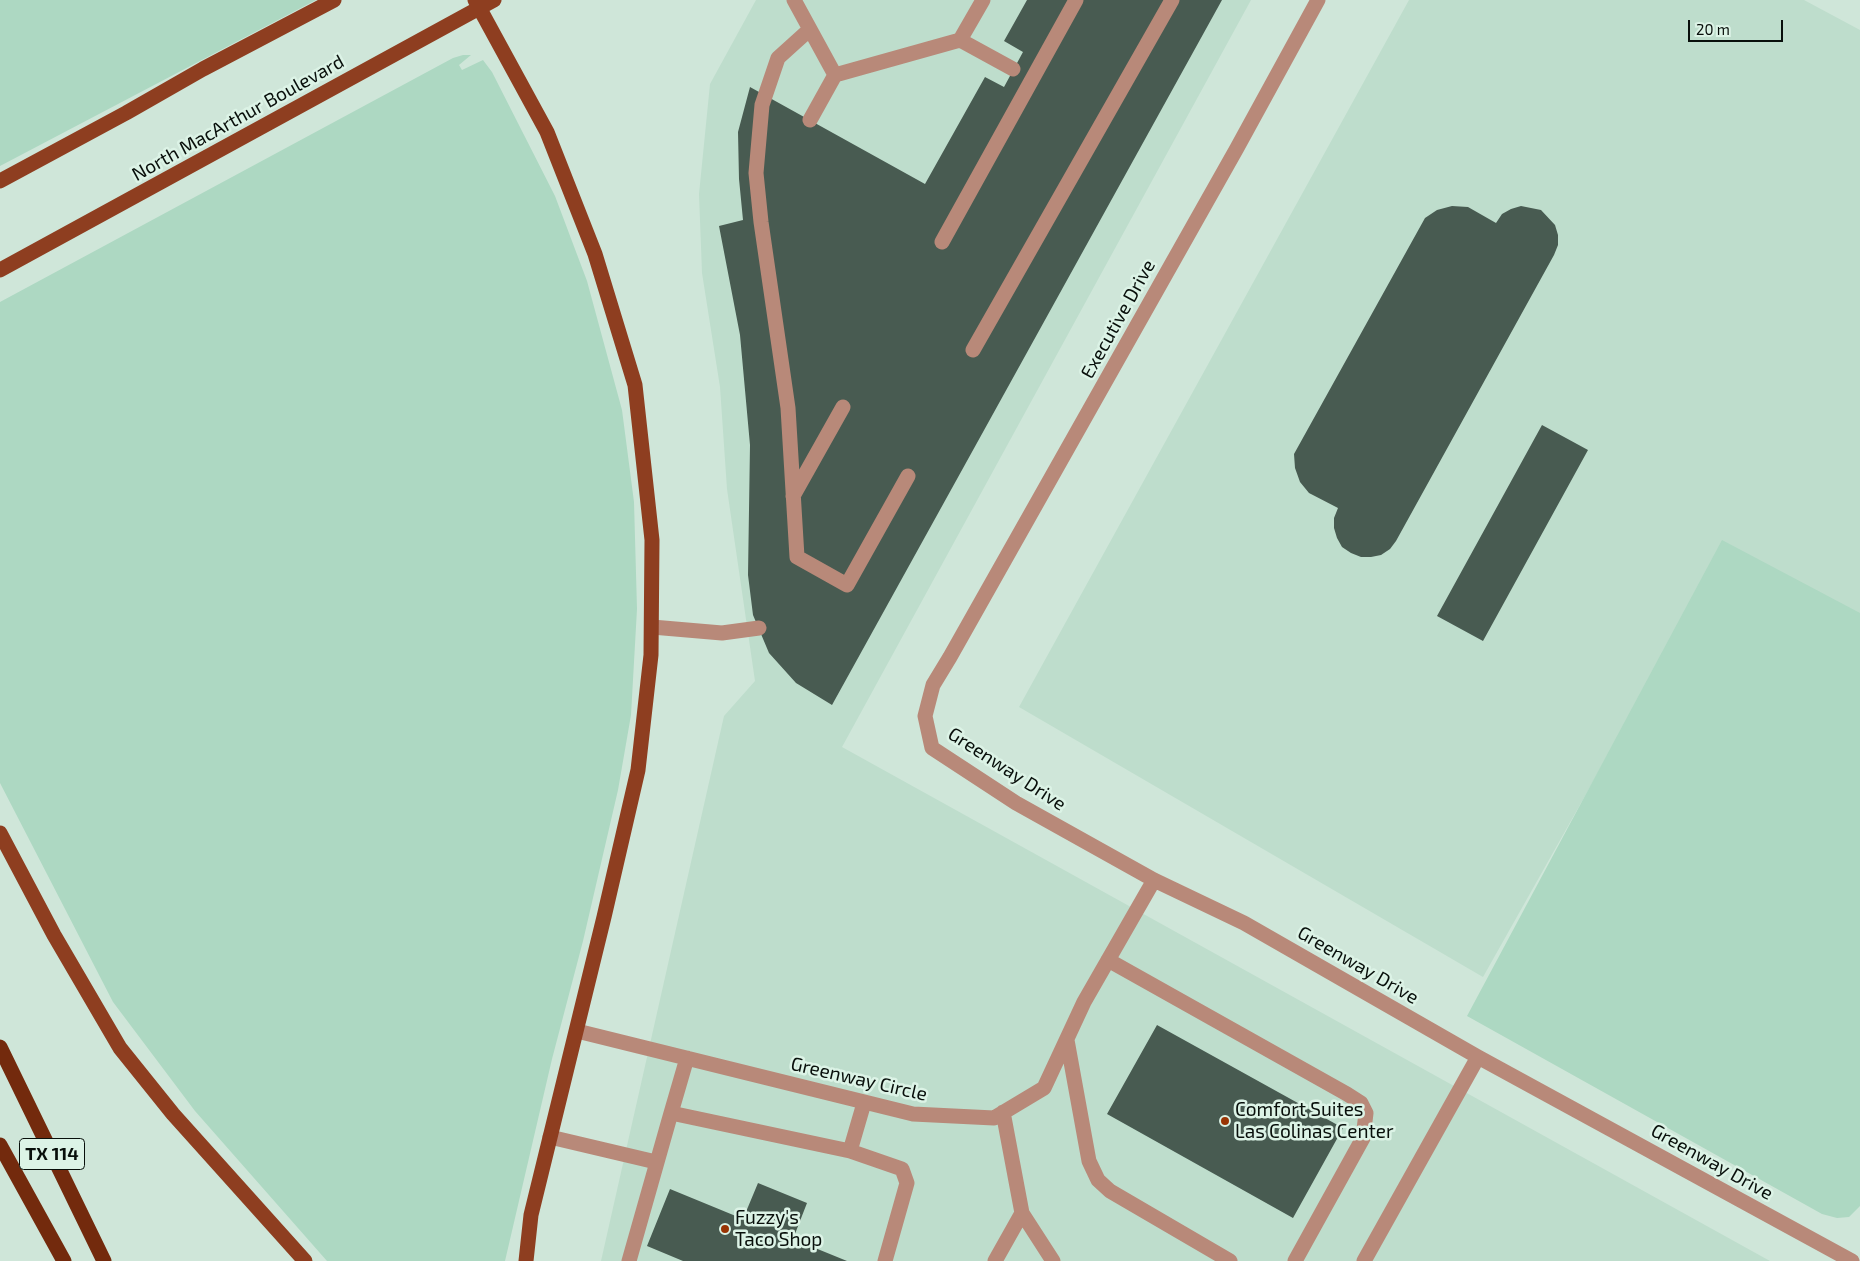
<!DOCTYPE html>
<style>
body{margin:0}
#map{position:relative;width:1860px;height:1261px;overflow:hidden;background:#cfe6d9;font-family:"Exo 2",sans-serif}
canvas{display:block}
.scale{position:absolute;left:1688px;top:20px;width:95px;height:22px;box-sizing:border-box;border:2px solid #080f0b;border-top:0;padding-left:6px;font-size:15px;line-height:18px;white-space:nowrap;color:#080f0b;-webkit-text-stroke:4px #dcf3e6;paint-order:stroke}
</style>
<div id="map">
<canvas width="1860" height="1261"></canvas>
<div class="scale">20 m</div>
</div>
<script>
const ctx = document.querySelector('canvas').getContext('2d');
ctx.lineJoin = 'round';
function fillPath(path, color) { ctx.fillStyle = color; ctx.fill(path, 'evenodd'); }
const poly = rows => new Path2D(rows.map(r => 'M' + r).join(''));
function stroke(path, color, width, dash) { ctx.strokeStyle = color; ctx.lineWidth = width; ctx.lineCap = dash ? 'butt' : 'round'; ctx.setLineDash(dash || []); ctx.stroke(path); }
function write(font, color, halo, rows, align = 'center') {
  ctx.font = font + ' "Exo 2",sans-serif'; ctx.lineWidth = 5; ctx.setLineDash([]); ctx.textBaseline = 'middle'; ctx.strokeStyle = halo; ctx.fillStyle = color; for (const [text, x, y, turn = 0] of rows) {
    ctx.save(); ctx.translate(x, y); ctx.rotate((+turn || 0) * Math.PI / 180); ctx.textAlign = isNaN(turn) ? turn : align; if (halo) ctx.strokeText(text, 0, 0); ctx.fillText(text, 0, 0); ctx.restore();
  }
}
const built = poly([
 [756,0,1251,0,842,747,1770,1261,601,1261,724,716,755,681,727,489,720,387,702,273,699,194,710,84],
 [1409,0,1804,0,1860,30,1860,621,1724,549,1483,977,1019,707]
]);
const green = poly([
 [0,0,316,0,0,166],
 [463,55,471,55,459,65,462,70,483,60,492,72,555,196,587,281,622,410,634,502,637,609,631,715,618,790,583,941,552,1059,505,1261,327,1261,195,1111,113,1002,0,783,0,302,453,58],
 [1722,540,1860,613,1860,1206,1849,1217,1837,1218,1822,1214,1467,1016]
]);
const building = poly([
 [1027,0,1222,0,832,705,796,683,769,653,753,615,748,575,750,445,740,335,719,226,743,220,739,179,738,132,750,87,925,184,985,77,1004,87,1023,52,1004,41],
 [1452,206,1468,207,1496,223,1502,214,1511,209,1521,206,1541,210,1555,225,1558,235,1558,245,1554,255,1396,541,1390,549,1381,555,1371,557,1361,557,1351,553,1342,547,1337,538,1334,528,1334,518,1338,508,1309,493,1300,482,1295,468,1294,454,1425,218,1437,210],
 [1542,425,1588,450,1483,641,1437,616],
 [1157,1025,1343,1128,1293,1218,1107,1114],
 [758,1183,807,1203,793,1239,847,1261,683,1261,647,1246,670,1189,743,1219]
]);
const minor = poly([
 [794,0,835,75,960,40,983,0],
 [1318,0,1237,148,950,657,933,685,925,716,932,748,1016,803,1154,880,1244,923,1478,1057,1852,1261],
 [809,30,778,58,762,105,756,173,761,222,788,408,797,557,847,585,908,476],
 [960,40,1013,69],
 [810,120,835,75],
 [942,242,1076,0],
 [973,350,1172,0],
 [793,496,843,407],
 [652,627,722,633,759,628],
 [1108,960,1347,1094,1361,1103,1366,1113,1363,1138,1295,1261],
 [577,1031,913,1114,994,1118,1044,1088,1084,1002,1154,880],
 [1067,1040,1089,1161,1098,1180,1110,1191,1230,1261],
 [687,1058,671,1113,850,1151],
 [864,1103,850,1151,902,1169,907,1183,885,1261],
 [1003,1112,1022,1213,1053,1261],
 [550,1137,656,1162],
 [629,1261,671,1113],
 [995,1261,1022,1213],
 [1364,1261,1478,1057]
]);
const major = poly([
 [475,0,547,132,595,254,635,385,652,540,651,655,638,770,604,917,531,1215,526,1261],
 [0,181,126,113,203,69,334,0],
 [0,270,494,0],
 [0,833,54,935,120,1048,173,1114,305,1261]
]);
const highway = poly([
 [0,1047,104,1261],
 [0,1145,64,1261]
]);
const markers = [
 [1225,1121,5,"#993404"],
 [725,1229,5,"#993404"]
];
const shields = [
 [52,1154,65]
];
const shieldNames = [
 ["TX 114",52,1154]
];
const streetNames = [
 ["North MacArthur Boulevard",238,118,-29],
 ["Executive Drive",1118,319,-61],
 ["Greenway Drive",1007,769,33],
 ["Greenway Drive",1358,965,30],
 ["Greenway Circle",859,1079,13],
 ["Greenway Drive",1712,1162,29]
];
const poiNames = [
 ["Comfort Suites",1235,1110],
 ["Las Colinas Center",1235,1132],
 ["Fuzzy's",735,1218],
 ["Taco Shop",735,1240]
];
fillPath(built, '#beddcc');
fillPath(green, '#add8c2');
fillPath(building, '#485b51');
stroke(minor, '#b88979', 15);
stroke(major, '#8e3e20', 15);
stroke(highway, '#732a0d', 15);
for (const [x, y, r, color] of markers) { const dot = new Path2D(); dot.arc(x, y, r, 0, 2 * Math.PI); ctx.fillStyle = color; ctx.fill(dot); stroke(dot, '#dcf3e6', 2); }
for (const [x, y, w] of shields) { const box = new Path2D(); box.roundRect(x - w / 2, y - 15.5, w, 31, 4); ctx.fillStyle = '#dcf3e6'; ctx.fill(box); stroke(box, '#080f0b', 1); }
write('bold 18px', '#080f0b', null, shieldNames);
write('19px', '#080f0b', '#dcf3e6', streetNames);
write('19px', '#080f0b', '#dcf3e6', poiNames, 'left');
</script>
